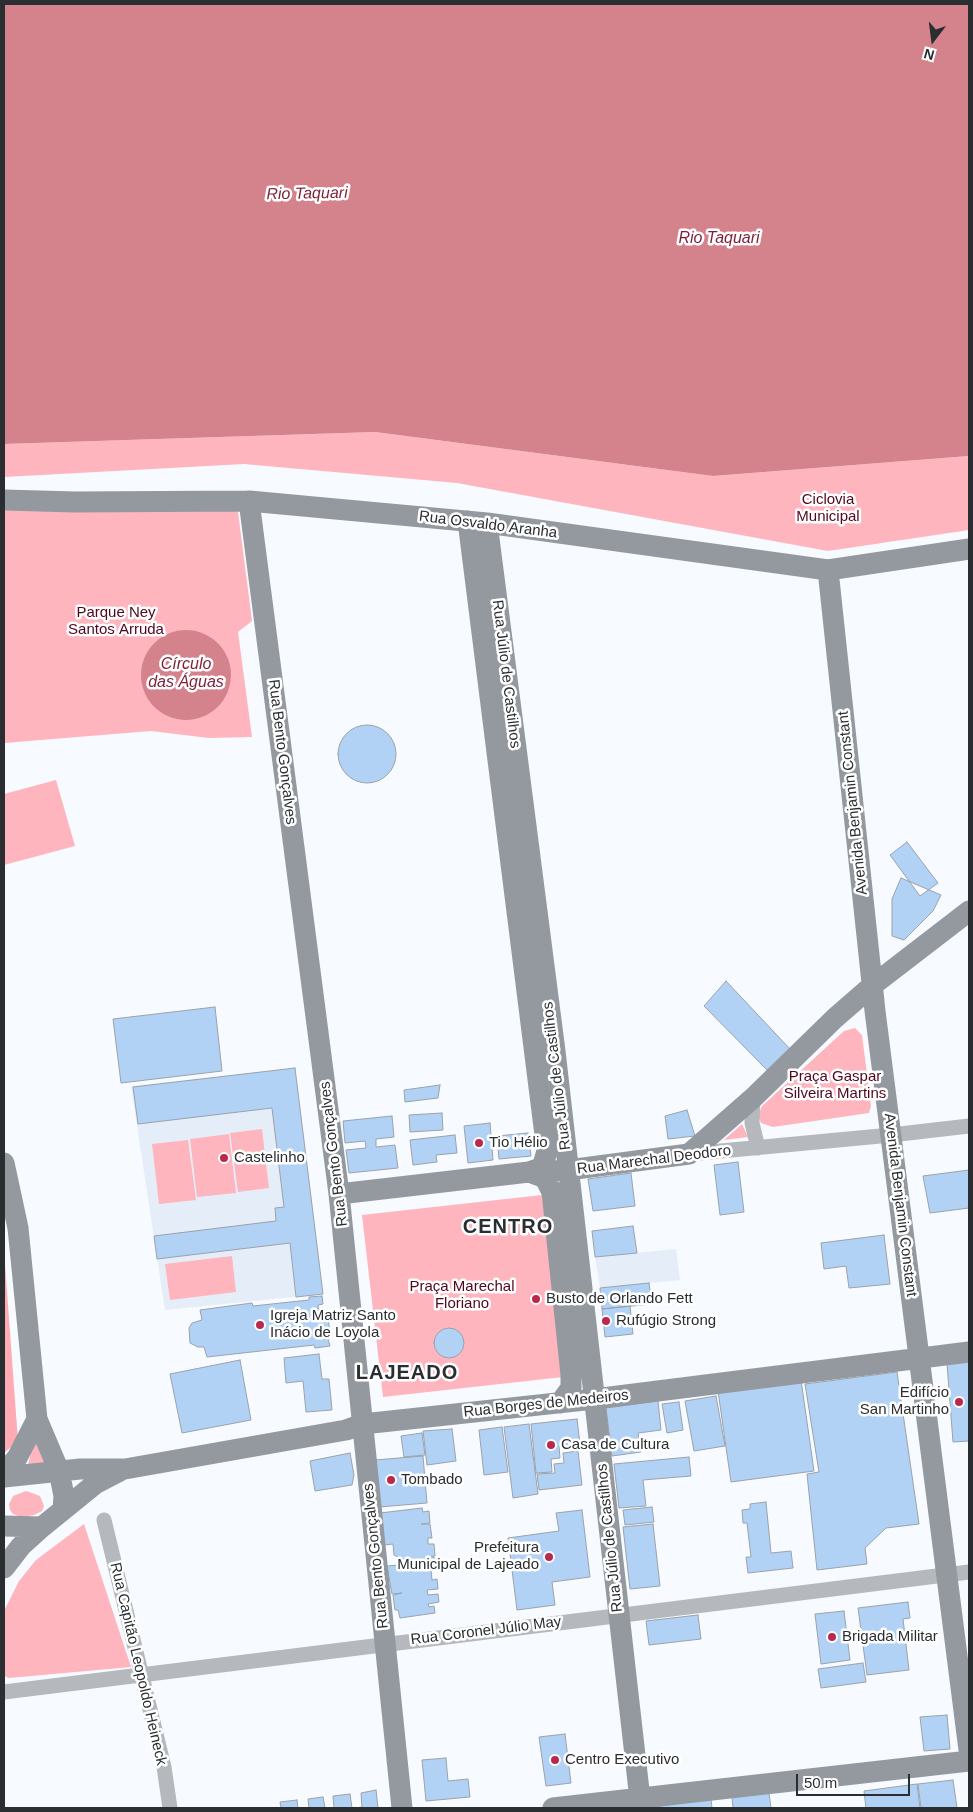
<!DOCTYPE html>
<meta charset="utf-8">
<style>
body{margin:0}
#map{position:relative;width:973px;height:1812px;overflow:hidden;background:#f7fafe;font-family:Helvetica,sans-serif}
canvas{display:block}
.frame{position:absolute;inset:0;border:5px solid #2a2e31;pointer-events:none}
.north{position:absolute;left:908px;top:15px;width:50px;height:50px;-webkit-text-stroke:4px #fff;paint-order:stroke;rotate:195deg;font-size:14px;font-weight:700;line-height:20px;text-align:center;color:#2a2e31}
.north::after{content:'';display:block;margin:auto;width:18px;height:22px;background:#2a2e31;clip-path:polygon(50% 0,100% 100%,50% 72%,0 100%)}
.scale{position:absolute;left:796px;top:1774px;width:114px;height:22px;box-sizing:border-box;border:2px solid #2a2e31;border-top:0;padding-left:6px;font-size:15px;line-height:18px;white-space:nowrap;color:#2a2e31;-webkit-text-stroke:4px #fff;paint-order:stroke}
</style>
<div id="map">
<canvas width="973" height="1812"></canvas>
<div class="frame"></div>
<div class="north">N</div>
<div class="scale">50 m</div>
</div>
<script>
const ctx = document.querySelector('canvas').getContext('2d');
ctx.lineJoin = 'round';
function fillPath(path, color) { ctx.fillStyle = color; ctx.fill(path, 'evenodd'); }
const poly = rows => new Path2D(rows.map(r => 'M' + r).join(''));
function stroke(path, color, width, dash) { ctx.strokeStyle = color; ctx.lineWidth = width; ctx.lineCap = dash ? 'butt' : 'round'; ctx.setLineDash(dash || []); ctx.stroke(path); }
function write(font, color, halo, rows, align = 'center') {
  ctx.font = font + ' Helvetica,sans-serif'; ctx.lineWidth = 5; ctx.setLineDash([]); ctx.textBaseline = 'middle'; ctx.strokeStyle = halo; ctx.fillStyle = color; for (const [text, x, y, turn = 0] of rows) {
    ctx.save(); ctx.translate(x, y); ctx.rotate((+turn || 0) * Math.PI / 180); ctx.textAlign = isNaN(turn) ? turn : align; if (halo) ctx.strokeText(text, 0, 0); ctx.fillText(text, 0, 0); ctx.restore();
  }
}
const built = poly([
 [295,1068,323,1294,165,1310,131,1086],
 [676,1249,680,1280,600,1288,595,1257]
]);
const green = poly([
 [375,432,713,476,969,456,969,530,828,551,457,483,244,464,4,477,4,444],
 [17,507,232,508,238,512,252,621,238,632,252,737,209,738,151,731,4,743,4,511],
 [56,780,75,846,4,865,4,794],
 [855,1028,862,1035,871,1106,869,1113,773,1127,761,1123,758,1115,762,1106,844,1031],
 [742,1124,748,1137,724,1140],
 [262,1129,269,1188,238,1192,230,1133],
 [229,1134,236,1193,197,1197,190,1139],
 [188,1140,196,1200,159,1204,152,1144],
 [542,1195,563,1377,383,1397,362,1215],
 [232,1256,236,1292,170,1300,165,1264],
 [35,1436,45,1463,28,1465],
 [26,1491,40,1496,44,1506,42,1511,34,1515,21,1517,13,1514,10,1510,9,1504,13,1496],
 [84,1524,131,1667,9,1678,4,1676,4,1611,19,1581,36,1560]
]);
const forest = poly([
 [4,1251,18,1441,4,1453]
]);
const water = poly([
 [4,4,969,4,969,456,713,476,375,432,4,444],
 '141 675a45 45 0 1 1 90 0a45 45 0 1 1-90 0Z'
]);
const building = poly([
 '338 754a29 29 0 1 1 58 0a29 29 0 1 1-58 0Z',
 [907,842,938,883,920,896,890,855,907,842],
 [901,878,941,895,933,911,904,940,892,936,892,899,901,878],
 [726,981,790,1049,768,1071,704,1006,726,981],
 [215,1007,222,1071,121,1083,113,1019,215,1007],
 [295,1068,323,1294,296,1297,290,1243,157,1259,154,1236,276,1221,275,1208,284,1207,272,1108,138,1124,133,1087,295,1068],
 [440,1085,438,1098,405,1102,404,1090,440,1085],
 [687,1110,695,1136,668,1139,665,1116,687,1110],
 [442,1113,443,1130,410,1132,409,1115,442,1113],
 [392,1116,394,1137,376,1139,376,1147,395,1145,398,1168,349,1173,346,1150,366,1148,365,1141,345,1143,343,1121,392,1116],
 [490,1123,493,1160,468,1163,464,1126,490,1123],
 [528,1133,531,1156,499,1159,497,1136,528,1133],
 [455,1135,457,1153,436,1155,437,1162,413,1165,410,1140,455,1135],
 [738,1162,744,1212,720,1215,714,1165,738,1162],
 [969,1170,969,1208,930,1213,923,1176,969,1170],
 [631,1173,635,1206,593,1211,588,1179,631,1173],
 [633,1226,637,1253,595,1257,592,1231,633,1226],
 [884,1235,890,1284,849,1288,846,1266,824,1269,821,1243,884,1235],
 [649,1283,652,1304,602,1309,600,1288,649,1283],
 [322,1296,323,1304,318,1305,319,1314,327,1313,330,1331,322,1332,323,1339,328,1339,330,1346,315,1348,314,1345,207,1357,204,1347,198,1347,190,1343,189,1328,192,1323,202,1320,200,1310,252,1303,253,1306,309,1300,309,1297,322,1296],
 [630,1306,633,1334,605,1337,602,1309,630,1306],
 '434 1343a15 15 0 1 1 30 0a15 15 0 1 1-30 0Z',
 [319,1354,322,1379,329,1379,332,1410,306,1412,303,1381,286,1383,284,1358,319,1354],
 [240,1360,251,1420,182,1433,170,1374,240,1360],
 [969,1362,969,1441,953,1442,947,1364,969,1362],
 [897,1372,919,1524,886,1528,865,1548,867,1564,817,1570,807,1474,819,1472,805,1384,897,1372],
 [801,1380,814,1471,731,1482,718,1391,801,1380],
 [716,1396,725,1446,694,1451,685,1401,716,1396],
 [658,1401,661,1430,638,1433,641,1452,612,1456,606,1408,658,1401],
 [679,1402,683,1430,667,1433,662,1404,679,1402],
 [577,1419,580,1444,559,1446,560,1458,551,1459,552,1472,536,1473,531,1424,577,1419],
 [529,1424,538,1494,513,1498,504,1427,529,1424],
 [502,1427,508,1472,484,1475,479,1430,502,1427],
 [452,1429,456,1461,427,1465,423,1431,452,1429],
 [422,1433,425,1455,404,1457,401,1436,422,1433],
 [578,1451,582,1485,539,1490,537,1474,555,1473,554,1464,564,1463,563,1453,578,1451],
 [350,1453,354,1475,352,1485,315,1491,310,1461,350,1453],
 [423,1456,427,1503,379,1507,375,1460,423,1456],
 [689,1457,691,1476,643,1480,646,1506,619,1508,614,1464,689,1457],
 [766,1502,771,1553,791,1551,793,1568,748,1573,746,1557,751,1557,747,1523,743,1523,742,1510,750,1509,750,1504,766,1502],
 [652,1507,654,1522,625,1525,623,1510,652,1507],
 [422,1508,423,1512,429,1511,430,1523,421,1524,430,1524,432,1538,428,1538,428,1544,434,1544,435,1556,426,1557,434,1557,436,1570,431,1570,432,1580,437,1579,438,1589,427,1590,428,1595,438,1594,439,1602,428,1604,429,1607,434,1606,435,1613,400,1618,398,1610,395,1610,393,1595,402,1593,392,1594,387,1566,399,1565,398,1557,394,1555,393,1544,384,1545,380,1513,422,1508],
 [582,1510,590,1577,552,1582,555,1605,517,1610,508,1538,559,1531,556,1513,582,1510],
 [653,1524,660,1586,630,1589,623,1527,653,1524],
 [908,1602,910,1618,903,1619,909,1670,867,1675,858,1608,908,1602],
 [844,1611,850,1660,821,1664,815,1614,844,1611],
 [698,1615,701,1639,649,1645,646,1621,698,1615],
 [863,1663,866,1682,821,1688,818,1669,863,1663],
 [947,1715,950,1749,924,1751,920,1717,947,1715],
 [565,1734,571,1783,546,1786,539,1737,565,1734],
 [446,1758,448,1781,468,1779,470,1797,426,1801,422,1760,446,1758],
 [953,1780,957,1808,921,1808,918,1784,953,1780],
 [917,1784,920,1808,866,1808,864,1791,917,1784],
 [376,1790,378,1808,355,1808,362,1807,361,1793,376,1790],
 [769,1793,771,1808,733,1808,732,1797,769,1793],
 [350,1794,352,1808,334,1808,333,1796,350,1794],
 [323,1797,325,1808,309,1808,308,1799,323,1797],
 [711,1799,712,1808,655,1808,654,1807,711,1799],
 [297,1800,298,1808,281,1808,280,1802,297,1800]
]);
const street = poly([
 [753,1098,752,1123,758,1148],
 [689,1154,891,1135,969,1126],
 [104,1520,164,1767,170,1808],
 [4,1692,969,1572]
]);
const secondary = poly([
 [4,500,75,502,249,501,487,523,828,570,969,549],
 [249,501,339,1194,402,1808],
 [468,521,547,1151,543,1165,538,1169,529,1172],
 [487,523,555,1051,641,1808],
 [828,570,875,1011,969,1750],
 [4,1163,18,1228,37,1419,59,1471,64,1496,63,1510],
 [529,1172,545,1178,552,1192,571,1375,571,1388,560,1403],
 [339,1194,529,1172,568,1170,689,1154,753,1098,835,1018,873,985,969,911],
 [4,1472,17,1458,37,1419],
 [4,1477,80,1469,125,1469,346,1430,363,1424,594,1399,969,1352],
 [4,1526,42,1527,95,1484,120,1471],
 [4,1568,21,1546,42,1527],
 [553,1808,969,1761]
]);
const markers = [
 [479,1143,5,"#b9294d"],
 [224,1158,5,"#b9294d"],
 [536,1299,5,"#b9294d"],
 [606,1321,5,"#b9294d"],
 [260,1325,5,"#b9294d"],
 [959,1402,5,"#b9294d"],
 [551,1445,5,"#b9294d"],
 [391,1480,5,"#b9294d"],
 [549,1557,5,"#b9294d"],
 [832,1637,5,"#b9294d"],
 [555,1760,5,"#b9294d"]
];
const parkNames = [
 ["Ciclovia",828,500],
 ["Municipal",828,517],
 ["Parque Ney",116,613],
 ["Santos Arruda",116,630],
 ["Praça Gaspar",835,1077],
 ["Silveira Martins",835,1094],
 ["Praça Marechal",462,1287],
 ["Floriano",462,1304]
];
const streetNames = [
 ["Rua Osvaldo Aranha",488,525,7],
 ["Rua Júlio de Castilhos",506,674,83],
 ["Rua Bento Gonçalves",282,752,83],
 ["Avenida Benjamin Constant",853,803,-96],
 ["Rua Júlio de Castilhos",557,1076,-97],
 ["Rua Bento Gonçalves",334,1154,-97],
 ["Rua Marechal Deodoro",654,1160,-7],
 ["Avenida Benjamin Constant",900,1205,83],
 ["Rua Borges de Medeiros",546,1404,-6],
 ["Rua Júlio de Castilhos",610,1538,-96],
 ["Rua Bento Gonçalves",376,1556,-96],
 ["Rua Coronel Júlio May",486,1631,-7],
 ["Rua Capitão Leopoldo Heineck",138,1664,77]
];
const poiNames = [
 ["Tio Hélio",489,1143],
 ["Castelinho",234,1158],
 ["Busto de Orlando Fett",546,1299],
 ["Igreja Matriz Santo",270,1316],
 ["Inácio de Loyola",270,1333],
 ["Rufúgio Strong",616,1321],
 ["Edifício",949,1393,"right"],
 ["San Martinho",949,1410,"right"],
 ["Casa de Cultura",561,1445],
 ["Tombado",401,1480],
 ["Prefeitura",539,1548,"right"],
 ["Municipal de Lajeado",539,1565,"right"],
 ["Brigada Militar",842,1637],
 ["Centro Executivo",565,1760]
];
const waterNames = [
 ["Rio Taquari",307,194,-1],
 ["Rio Taquari",719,239],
 ["Círculo",186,665],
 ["das Águas",186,683]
];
const districtNames = [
 ["CENTRO",508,1227],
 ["LAJEADO",407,1373]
];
fillPath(built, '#e5eef8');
fillPath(green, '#ffb5bd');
fillPath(forest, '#ffabb4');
fillPath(water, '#d4838d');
fillPath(building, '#b2d2f5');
stroke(building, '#9aa2ab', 1);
stroke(street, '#b5b9bd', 15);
stroke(secondary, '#93999f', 21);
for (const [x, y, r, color] of markers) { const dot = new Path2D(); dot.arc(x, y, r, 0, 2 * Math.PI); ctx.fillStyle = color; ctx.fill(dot); stroke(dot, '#fff', 2); }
write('15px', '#50071c', '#fff', parkNames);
write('15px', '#2a2e31', '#fff', streetNames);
write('15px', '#2a2e31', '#fff', poiNames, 'left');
write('italic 16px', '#7f1f35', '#fff', waterNames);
ctx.letterSpacing = '1px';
write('bold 20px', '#2a2e31', '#fff', districtNames);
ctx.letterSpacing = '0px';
</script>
